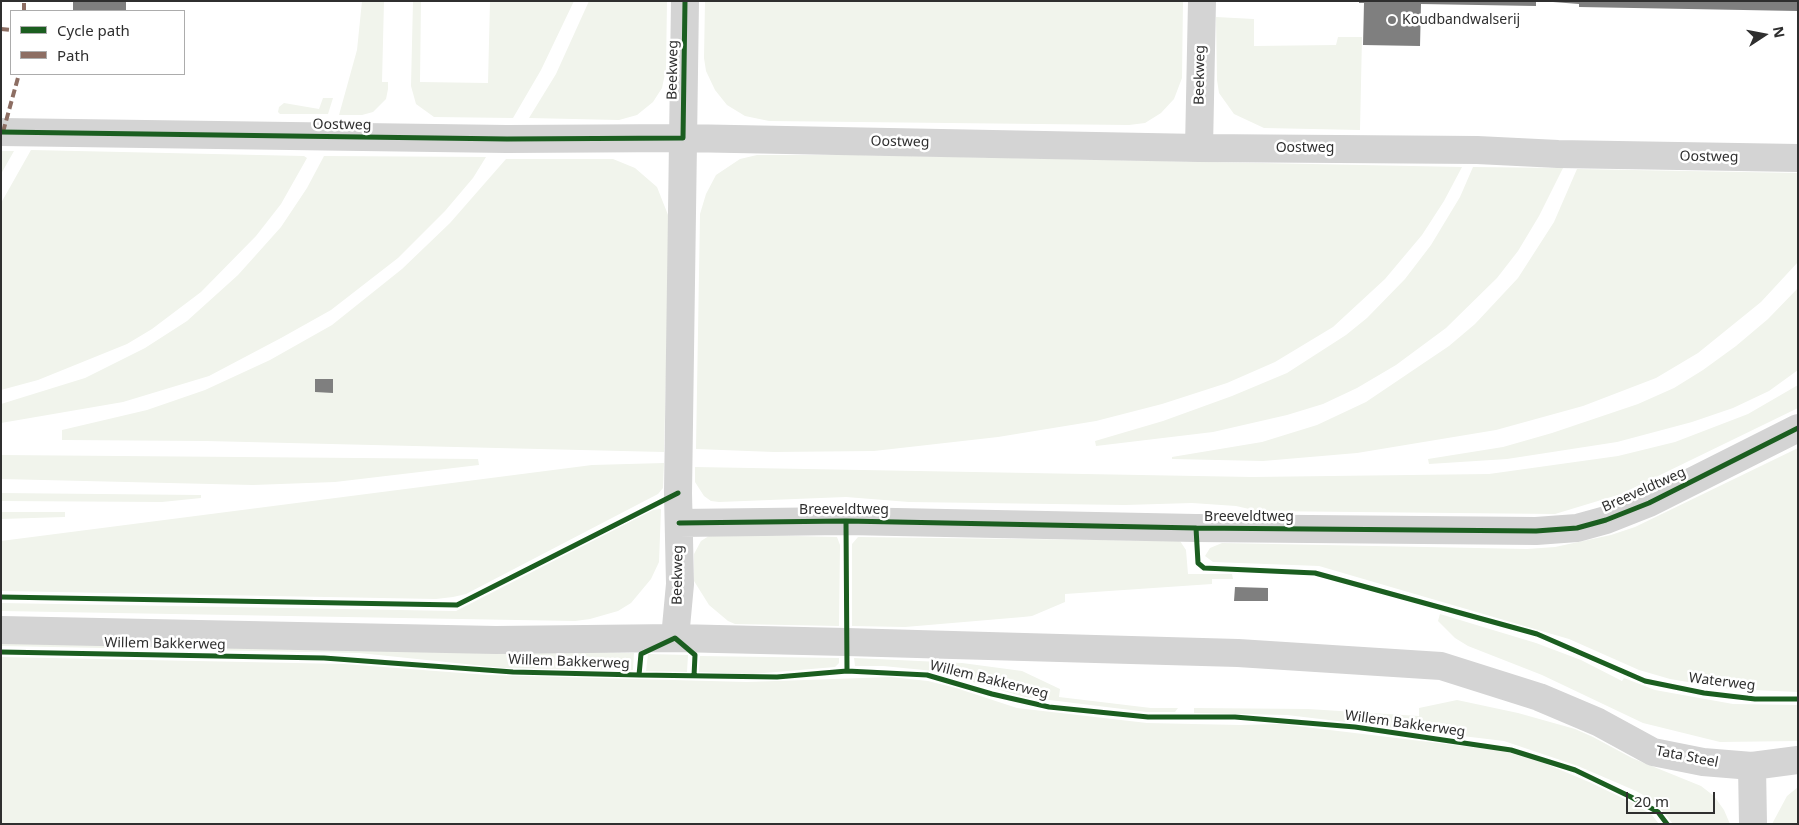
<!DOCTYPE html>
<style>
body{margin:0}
#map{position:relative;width:1799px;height:825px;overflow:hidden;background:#fff;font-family:"Noto Sans",sans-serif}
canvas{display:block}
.frame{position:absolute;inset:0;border:2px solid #2f2f2f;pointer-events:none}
.legend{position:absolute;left:10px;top:10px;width:175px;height:65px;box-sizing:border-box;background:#fff;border:1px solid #acacac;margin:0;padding:6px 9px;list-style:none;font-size:15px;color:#2f2f2f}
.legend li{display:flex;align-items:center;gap:10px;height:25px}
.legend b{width:25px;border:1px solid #acacac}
.north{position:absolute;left:1739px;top:10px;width:50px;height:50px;-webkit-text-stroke:4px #fff;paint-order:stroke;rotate:79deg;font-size:14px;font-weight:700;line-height:20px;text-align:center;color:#2f2f2f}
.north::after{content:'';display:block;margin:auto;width:18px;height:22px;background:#2f2f2f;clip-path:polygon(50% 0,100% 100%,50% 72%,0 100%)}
.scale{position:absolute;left:1626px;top:792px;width:89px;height:22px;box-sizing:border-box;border:2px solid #2f2f2f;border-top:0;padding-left:6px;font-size:15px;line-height:18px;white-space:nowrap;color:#2f2f2f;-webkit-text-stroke:4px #fff;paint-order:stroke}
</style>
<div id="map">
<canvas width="1799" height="825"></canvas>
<div class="frame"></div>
<ul class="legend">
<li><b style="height:6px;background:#1b5e20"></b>Cycle path</li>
<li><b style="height:6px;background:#8d6e63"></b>Path</li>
</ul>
<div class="north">N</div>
<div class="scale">20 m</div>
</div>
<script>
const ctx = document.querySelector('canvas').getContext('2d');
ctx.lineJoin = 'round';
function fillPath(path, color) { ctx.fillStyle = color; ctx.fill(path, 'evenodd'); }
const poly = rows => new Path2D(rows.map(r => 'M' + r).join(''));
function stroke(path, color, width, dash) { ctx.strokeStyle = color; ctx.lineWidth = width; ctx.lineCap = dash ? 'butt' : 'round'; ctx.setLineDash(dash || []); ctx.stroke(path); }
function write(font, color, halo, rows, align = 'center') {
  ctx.font = font + ' "Noto Sans",sans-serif'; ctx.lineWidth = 5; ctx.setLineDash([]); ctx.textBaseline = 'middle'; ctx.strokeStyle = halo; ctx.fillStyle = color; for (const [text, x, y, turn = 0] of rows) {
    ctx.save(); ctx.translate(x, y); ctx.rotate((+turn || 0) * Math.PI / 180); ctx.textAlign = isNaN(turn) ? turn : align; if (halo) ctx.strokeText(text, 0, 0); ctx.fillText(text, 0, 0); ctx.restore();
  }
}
const green = poly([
 [362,1,384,1,382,82,388,82,388,89,386,99,373,112,362,115,339,115,357,50],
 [413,1,421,1,420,82,488,83,490,1,574,1,541,70,513,118,434,117,416,104,411,86],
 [589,1,667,1,666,69,662,88,653,102,637,115,619,120,529,118,556,74],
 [705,1,1183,1,1182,78,1174,99,1161,113,1145,123,1129,125,769,121,745,116,727,105,715,90,706,71,704,58],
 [1216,17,1254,19,1254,46,1336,45,1338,37,1362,37,1360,130,1264,128,1234,114,1219,93,1217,80],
 [323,98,333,98,328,114,280,114,278,112,279,107,284,103,319,109],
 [31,150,304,156,307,158,281,204,256,236,201,292,152,329,127,344,38,380,1,390,1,203],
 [1,151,14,151,1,174],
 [757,155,857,155,1462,167,1444,201,1422,235,1385,279,1333,327,1275,362,1227,383,1162,404,1096,421,998,437,874,451,774,452,696,449,700,214,706,194,716,175,740,159],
 [324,156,486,157,473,178,445,211,398,258,331,310,281,338,209,376,123,402,1,423,1,404,85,378,145,348,187,321,238,275,281,227,307,188],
 [506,159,613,159,635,168,657,187,670,220,664,452,206,441,62,440,62,430,147,410,205,390,270,360,332,325,402,269,450,223],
 [1473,167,1563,168,1539,216,1518,251,1497,278,1446,328,1396,365,1357,388,1323,404,1287,415,1213,432,1096,446,1095,441,1163,421,1232,396,1287,373,1346,335,1367,318,1405,279,1431,245,1460,197],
 [1577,169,1798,173,1798,262,1761,302,1698,353,1656,378,1583,406,1496,430,1357,453,1263,461,1172,459,1172,457,1262,442,1317,425,1366,402,1449,346,1475,324,1518,278,1554,222],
 [1798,288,1798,370,1769,391,1733,408,1692,422,1617,442,1507,459,1429,464,1428,459,1503,447,1552,433,1638,404,1674,388,1703,370,1736,346,1768,319],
 [1798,385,1798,408,1621,494,1555,514,1258,511,1236,506,1192,503,1125,505,909,502,846,497,719,502,711,501,704,496,695,482,695,467,1252,477,1489,474,1618,456,1675,442,1748,414],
 [1798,448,1798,692,1730,689,1670,679,1639,670,1569,639,1319,566,1213,562,1205,556,1210,548,1222,543,1527,549,1555,547,1611,535,1635,527],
 [1,455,478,459,479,465,335,482,253,485,1,479],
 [664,463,663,488,658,494,466,594,453,597,436,599,1,591,1,541,592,465],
 [1,493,201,495,201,498,162,502,1,501],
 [661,509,659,562,651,579,631,603,618,611,590,619,575,621,1,611,1,603,456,611,653,510],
 [1,512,65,512,65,517,1,519],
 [712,534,837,537,840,545,839,626,735,624,728,621,709,605,694,581,694,554,701,541],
 [858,537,1180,541,1186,550,1188,574,1232,574,1233,579,1212,579,1212,584,1065,594,1065,602,1032,616,1023,617,905,627,852,626,852,544],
 [1440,614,1536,643,1581,660,1622,681,1624,678,1655,690,1733,704,1798,705,1798,741,1720,742,1643,723,1542,675,1468,646,1455,638,1438,621],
 [1,642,634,653,633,670,504,668,359,653,1,646],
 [648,654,688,655,687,672,646,671],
 [700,656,839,658,839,663,835,667,752,674,699,672],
 [1,657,344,664,488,675,747,682,891,677,928,681,956,688,1017,708,1147,723,1240,725,1280,724,1504,751,1544,763,1589,782,1635,804,1652,815,1659,824,1,824],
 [854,658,962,663,1022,671,1060,689,1059,697,1151,708,1178,708,1175,712,1147,712,1025,697,934,671,883,666,855,666],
 [1457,700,1518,713,1575,729,1593,737,1632,758,1701,786,1714,796,1724,810,1730,824,1673,824,1655,802,1636,791,1578,766,1504,741,1287,715,1194,713,1194,708,1308,709,1419,716,1419,708],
 [1798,787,1798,824,1772,824,1787,796]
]);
const building = poly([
 [73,1,126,1,126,11,73,11],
 [1359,1,1536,1,1536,6,1421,4,1420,46,1363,45,1364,3,1359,3],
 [1540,1,1798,1,1798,11,1579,7,1579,4],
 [315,379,333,379,333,393,315,392],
 [1235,587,1268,588,1268,601,1234,601]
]);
const minor = poly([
 [1,132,507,139,683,138,1199,148,1477,150,1558,154,1798,158],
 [1199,148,1202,1],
 [679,523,846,521,1196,528,1536,531,1577,528,1606,520,1649,503,1798,428],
 [1,630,496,640,675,638,846,642,1238,653,1441,666,1539,697,1598,722,1653,752,1703,762,1752,766,1798,760],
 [675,638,680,584,678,493,685,1],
 [1752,766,1753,824]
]);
const quiet = poly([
 [24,11,24,1],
 [1,29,11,30],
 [3,132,19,74]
]);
const cycleway = poly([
 [1,132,507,139,683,138,685,1],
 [846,521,847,671],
 [679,523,846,521,1196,528,1536,531,1577,528,1606,520,1649,503,1798,428],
 [1196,528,1198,563,1204,568,1315,573,1537,634,1645,681,1704,693,1755,699,1798,699],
 [1,597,457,605,678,493],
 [1,652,324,658,513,672,639,675,777,677,847,671,927,675,992,694,1049,707,1148,717,1235,717,1355,727,1511,750,1575,770,1631,797,1658,812,1667,824],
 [639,675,641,654,675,638,695,655,694,676]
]);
const markers = [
 [1392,20,5,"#787878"]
];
const poiNames = [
 ["Koudbandwalserij",1402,20]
];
const streetNames = [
 ["Beekweg",673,70,-89],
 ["Beekweg",1200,75,-89],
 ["Oostweg",342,125,1],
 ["Oostweg",900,142,1],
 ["Oostweg",1305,148],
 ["Oostweg",1709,157,1],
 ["Breeveldtweg",1644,490,-24],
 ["Breeveldtweg",844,510],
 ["Breeveldtweg",1249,517],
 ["Beekweg",678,575,-89],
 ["Willem Bakkerweg",165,644,1],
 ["Willem Bakkerweg",569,662,2],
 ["Willem Bakkerweg",989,680,14],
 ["Waterweg",1722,682,7],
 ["Willem Bakkerweg",1405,724,8],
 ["Tata Steel",1687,757,11]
];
fillPath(green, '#f1f4ec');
fillPath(building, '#7f7f7f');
stroke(minor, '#d4d4d4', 28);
stroke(quiet, '#8d6e63', 4, [8, 4]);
stroke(cycleway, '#1b5e20', 5);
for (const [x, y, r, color] of markers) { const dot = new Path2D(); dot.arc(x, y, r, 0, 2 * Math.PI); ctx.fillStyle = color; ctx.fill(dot); stroke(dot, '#fff', 2); }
write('14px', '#2f2f2f', '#fff', poiNames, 'left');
write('14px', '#2f2f2f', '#fff', streetNames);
</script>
